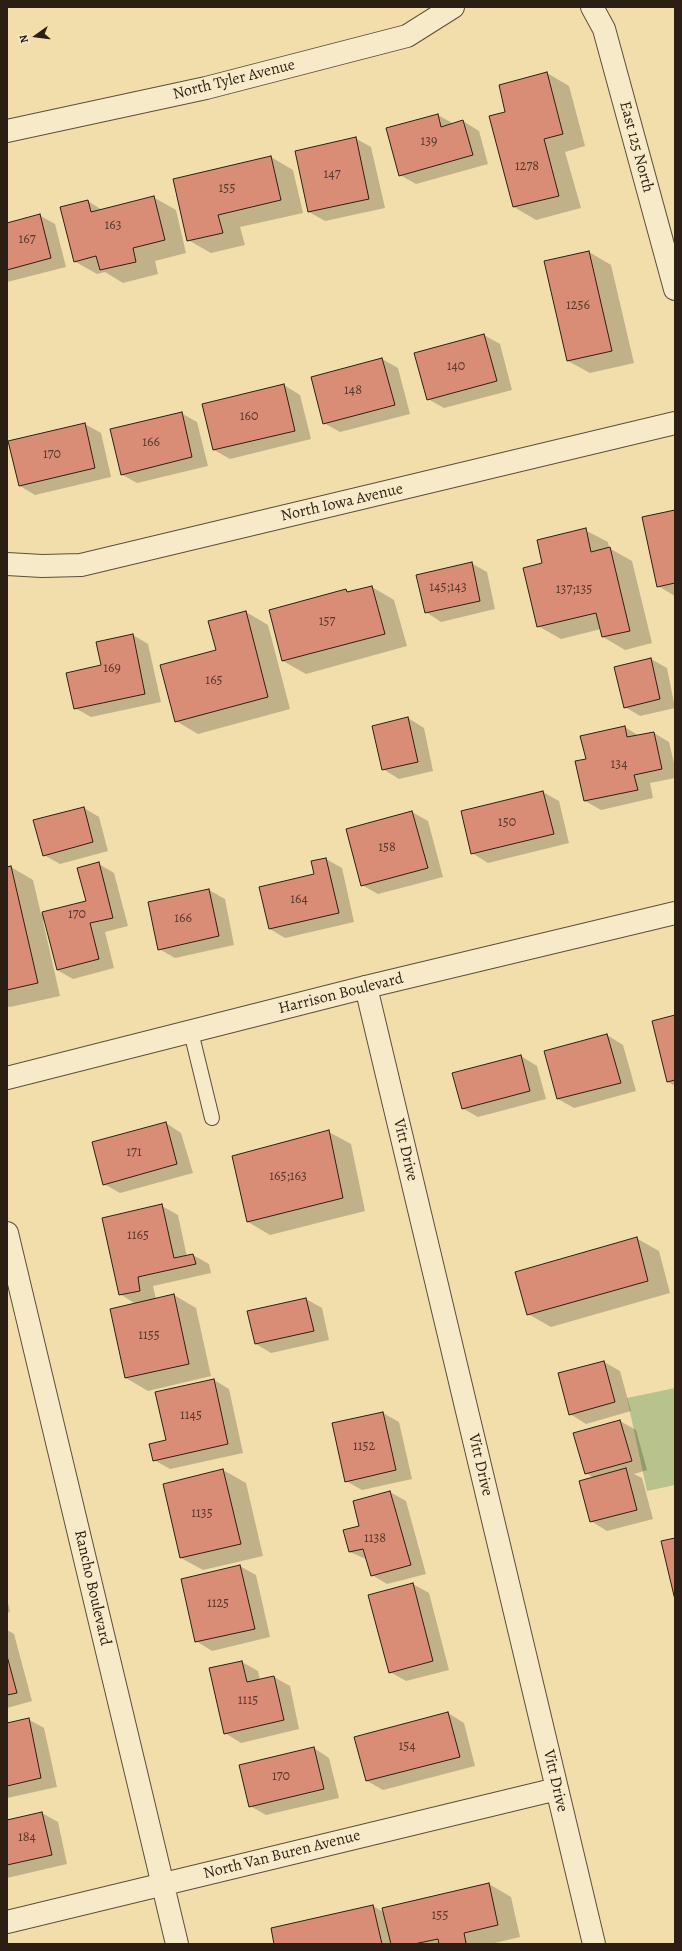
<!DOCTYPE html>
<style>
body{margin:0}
#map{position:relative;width:682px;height:1951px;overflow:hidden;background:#f2deab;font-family:Alegreya,serif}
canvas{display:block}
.frame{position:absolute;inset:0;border:8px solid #2b1f13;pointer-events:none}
.north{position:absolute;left:16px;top:16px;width:40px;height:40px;-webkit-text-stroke:3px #f7eac8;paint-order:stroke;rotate:256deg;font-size:11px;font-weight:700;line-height:16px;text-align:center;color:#2b1f13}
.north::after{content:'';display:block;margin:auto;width:14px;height:18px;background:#2b1f13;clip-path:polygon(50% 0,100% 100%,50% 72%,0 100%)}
</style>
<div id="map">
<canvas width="682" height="1951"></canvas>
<div class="frame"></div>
<div class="north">N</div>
</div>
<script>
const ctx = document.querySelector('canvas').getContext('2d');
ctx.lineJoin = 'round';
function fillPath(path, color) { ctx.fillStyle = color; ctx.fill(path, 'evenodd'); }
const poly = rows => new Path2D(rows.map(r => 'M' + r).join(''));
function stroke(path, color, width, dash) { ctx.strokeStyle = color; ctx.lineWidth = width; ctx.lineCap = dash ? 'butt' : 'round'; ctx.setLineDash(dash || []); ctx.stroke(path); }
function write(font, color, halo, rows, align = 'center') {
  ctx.font = font + ' Alegreya,serif'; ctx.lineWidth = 3; ctx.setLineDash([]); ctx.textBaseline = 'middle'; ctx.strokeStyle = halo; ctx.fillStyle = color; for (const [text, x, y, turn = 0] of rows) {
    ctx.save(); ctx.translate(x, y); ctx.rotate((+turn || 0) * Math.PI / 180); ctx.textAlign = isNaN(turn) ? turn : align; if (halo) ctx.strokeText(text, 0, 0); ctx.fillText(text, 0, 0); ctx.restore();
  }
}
const green = poly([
 [675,1388,675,1485,647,1491,627,1398]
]);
const shadow = poly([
 [547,73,569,86,585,146,565,152,581,208,536,220,514,207,507,113],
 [438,115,454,124,463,121,479,131,488,164,416,184,400,175],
 [355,138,371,147,385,208,325,221,309,212],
 [271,157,293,170,303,213,240,227,245,245,211,253,188,240],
 [153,197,176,210,186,253,155,261,158,274,123,283,105,272,97,274,74,261,88,201,102,210],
 [39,215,55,224,66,267,7,282,7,224],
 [589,252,611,265,634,363,590,373,568,361],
 [484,335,500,344,512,390,444,408,428,399],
 [382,359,398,368,410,414,340,432,324,423],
 [284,385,300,395,311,439,230,459,214,450],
 [181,413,197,422,208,466,137,483,121,474],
 [85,424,101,433,111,477,35,495,20,486],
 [675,511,675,596,658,586],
 [585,530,608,542,609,548,632,561,652,643,625,650,603,637,601,629,561,639,538,626,543,564],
 [471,563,487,572,495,609,441,622,426,612],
 [372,587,394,600,407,646,306,674,283,661,270,611,346,590,350,593],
 [246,612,268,625,290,709,198,734,176,721,217,651],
 [133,635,148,644,161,702,91,717,75,708,103,666],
 [651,659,667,668,675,708,640,716,625,707],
 [408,718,424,728,433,771,399,779,383,769],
 [625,727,639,736,654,733,669,742,675,767,675,778,650,783,653,798,601,810,585,801,587,760],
 [543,792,559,801,569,843,488,863,472,853,462,812],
 [84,808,99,817,108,851,60,864,44,855],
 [412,812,428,821,443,877,378,894,362,885],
 [326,859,342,868,354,922,285,938,270,929,316,875],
 [99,864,114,873,128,926,105,932,114,968,73,979,57,970,45,920,43,921,60,996,10,1007,7,1006,7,868,11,867,33,880,41,914,87,902],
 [209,890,225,899,234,945,175,958,159,949],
 [675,1016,675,1086,668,1082],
 [607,1035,623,1045,636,1091,574,1108,558,1099],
 [521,1056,537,1066,546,1099,478,1117,462,1108],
 [166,1123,181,1133,193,1173,120,1193,104,1184],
 [329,1132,351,1144,365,1211,270,1235,248,1222],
 [162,1206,178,1215,187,1257,193,1255,209,1264,211,1273,153,1286,156,1299,174,1295,196,1308,211,1376,148,1391,126,1378,136,1304,120,1294],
 [636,1238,659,1251,670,1293,551,1327,528,1314],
 [306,1299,322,1308,329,1340,271,1353,256,1344,248,1312],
 [604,1362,620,1371,631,1411,586,1424,570,1414],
 [214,1380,229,1389,243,1453,170,1469,154,1460],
 [383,1413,399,1422,412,1479,362,1490,346,1481,333,1424],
 [620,1421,636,1430,647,1470,634,1474,642,1478,653,1519,607,1531,591,1521,594,1478,586,1473],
 [223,1470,246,1483,263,1556,203,1570,181,1558,164,1484],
 [390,1492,406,1501,426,1574,387,1584,372,1575,368,1560,350,1552,361,1527,354,1502],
 [240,1566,256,1575,270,1637,212,1651,196,1641],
 [413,1584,429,1593,449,1670,406,1681,390,1672],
 [7,1598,10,1612,7,1613],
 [7,1630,14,1634,32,1701,7,1708],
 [242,1662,258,1671,260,1680,274,1677,290,1686,299,1729,241,1743,225,1733],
 [448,1713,464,1723,475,1766,383,1790,367,1781,356,1738],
 [28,1719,44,1728,57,1787,7,1798,7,1724],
 [314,1748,329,1758,339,1798,266,1815,250,1806],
 [42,1813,58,1822,67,1864,7,1878,7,1821],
 [489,1884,511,1897,520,1937,491,1944,275,1944,373,1906,385,1913]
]);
const building = poly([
 [547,72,563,134,544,139,559,196,513,207,489,116,505,112,499,85,547,72],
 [438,114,441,127,463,120,473,155,399,176,386,128,438,114],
 [356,137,369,199,308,212,295,151,356,137],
 [271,156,281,200,218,215,223,233,187,241,173,179,271,156],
 [154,196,165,240,133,248,136,262,100,270,96,256,74,262,60,207,88,200,91,212,154,196],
 [40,214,51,258,7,270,7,223,40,214],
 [589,251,612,351,567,361,544,261,589,251],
 [484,334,497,381,427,400,414,353,484,334],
 [382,358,395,405,323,424,311,377,382,358],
 [284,384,295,431,213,450,202,404,284,384],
 [182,412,192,457,121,475,110,429,182,412],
 [85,423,95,468,19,486,8,441,85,423],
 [675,510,675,583,657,587,642,517,675,510],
 [586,528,591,552,610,547,630,631,602,637,596,613,537,627,523,568,542,563,537,540,586,528],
 [472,562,480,601,425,613,416,575,472,562],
 [372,586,385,634,282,661,269,610,346,589,347,592,372,586],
 [246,611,268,697,175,722,160,665,216,650,208,621,246,611],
 [133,634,145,694,74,709,66,673,101,665,96,642,133,634],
 [651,658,660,699,624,708,614,667,651,658],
 [408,717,418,762,382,770,372,726,408,717],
 [625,726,627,737,654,732,662,769,634,775,638,790,584,801,575,761,586,759,580,736,625,726],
 [543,791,554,834,471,854,461,811,543,791],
 [84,807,93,842,43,856,33,820,84,807],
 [412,811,428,868,361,886,346,829,412,811],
 [326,858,339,913,269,929,259,887,314,874,311,861,326,858],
 [99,862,113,918,90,923,99,959,57,970,42,912,86,901,77,868,99,862],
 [11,866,38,983,7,990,7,867,11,866],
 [209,889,219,936,158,950,148,902,209,889],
 [675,1015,675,1080,667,1082,652,1021,675,1015],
 [607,1034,621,1083,557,1099,544,1051,607,1034],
 [521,1055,530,1091,462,1109,452,1073,521,1055],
 [166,1122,177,1164,103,1185,92,1142,166,1122],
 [329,1130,343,1198,247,1222,232,1156,329,1130],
 [162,1204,174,1258,193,1254,196,1264,138,1277,140,1291,119,1295,102,1218,162,1204],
 [637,1237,648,1281,527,1315,515,1272,637,1237],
 [174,1294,189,1364,125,1378,110,1309,174,1294],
 [306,1298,314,1331,255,1344,247,1311,306,1298],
 [604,1361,615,1402,569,1415,558,1373,604,1361],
 [214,1379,228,1444,153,1461,149,1444,166,1440,155,1392,214,1379],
 [383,1412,396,1470,345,1482,332,1423,383,1412],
 [620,1420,632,1461,585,1474,573,1433,620,1420],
 [626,1468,637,1510,590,1522,579,1481,626,1468],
 [223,1469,241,1544,180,1558,163,1484,223,1469],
 [390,1491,411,1565,371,1576,363,1549,349,1552,343,1530,359,1526,353,1501,390,1491],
 [675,1538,675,1600,661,1541,675,1538],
 [240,1565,255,1629,195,1642,181,1579,240,1565],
 [413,1583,433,1661,389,1673,368,1595,413,1583],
 [7,1656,17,1693,7,1695,7,1656],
 [242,1661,247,1682,274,1676,284,1720,224,1734,209,1668,242,1661],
 [448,1712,460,1757,366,1781,354,1737,448,1712],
 [29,1718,41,1778,7,1786,7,1723,29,1718],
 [314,1747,324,1789,249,1807,239,1765,314,1747],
 [42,1812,52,1855,7,1865,7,1820,42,1812],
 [489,1883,498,1925,464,1933,466,1943,463,1944,439,1944,438,1939,414,1944,391,1944,382,1908,489,1883],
 [373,1905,382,1944,274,1944,271,1928,373,1905]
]);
const service = poly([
 [191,1032,212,1118]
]);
const minor = poly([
 [592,7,604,29,675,289],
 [7,131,206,88,407,36,453,7],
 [7,564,42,566,81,565,675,423],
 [366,987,594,1944],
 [7,1233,177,1944],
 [7,1922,557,1789]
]);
const tertiary = poly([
 [7,1078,366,987,675,913]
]);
const numberNames = [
 ["139",429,142],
 ["1278",527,167],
 ["147",332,175],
 ["155",227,189],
 ["163",113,226],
 ["167",27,240],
 ["1256",578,306],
 ["140",456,367],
 ["148",353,391],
 ["160",249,417],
 ["166",151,443],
 ["170",52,455],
 ["145;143",448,588],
 ["137;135",574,590],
 ["157",327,622],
 ["169",112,669],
 ["165",214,681],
 ["134",619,765],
 ["150",507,823],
 ["158",387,848],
 ["164",299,900],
 ["170",77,915],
 ["166",183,919],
 ["171",134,1153],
 ["165;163",288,1177],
 ["1165",138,1236],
 ["1155",149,1336],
 ["1145",191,1416],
 ["1152",364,1447],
 ["1135",202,1514],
 ["1138",375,1539],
 ["1125",218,1604],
 ["1115",248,1701],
 ["154",407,1747],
 ["170",281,1777],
 ["184",27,1838],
 ["155",440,1916]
];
const streetNames = [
 ["North Tyler Avenue",234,80,-14],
 ["East 125 North",636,147,75],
 ["North Iowa Avenue",342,503,-13],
 ["Harrison Boulevard",341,994,-14],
 ["Vitt Drive",405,1150,77],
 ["Vitt Drive",480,1465,77],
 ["Rancho Boulevard",92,1588,77],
 ["Vitt Drive",555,1781,77],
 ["North Van Buren Avenue",282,1855,-14]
];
fillPath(green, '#b7c28c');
fillPath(shadow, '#0003');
fillPath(building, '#da8d76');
stroke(building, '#2b1f13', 1);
stroke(service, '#5d4f39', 16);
stroke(minor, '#5d4f39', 24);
stroke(tertiary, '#5d4f39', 24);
stroke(service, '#f7eac8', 14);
stroke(minor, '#f7eac8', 22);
stroke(tertiary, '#f7eac8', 22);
write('14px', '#573a2c', null, numberNames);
write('16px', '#2b1f13', '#f7eac8', streetNames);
</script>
